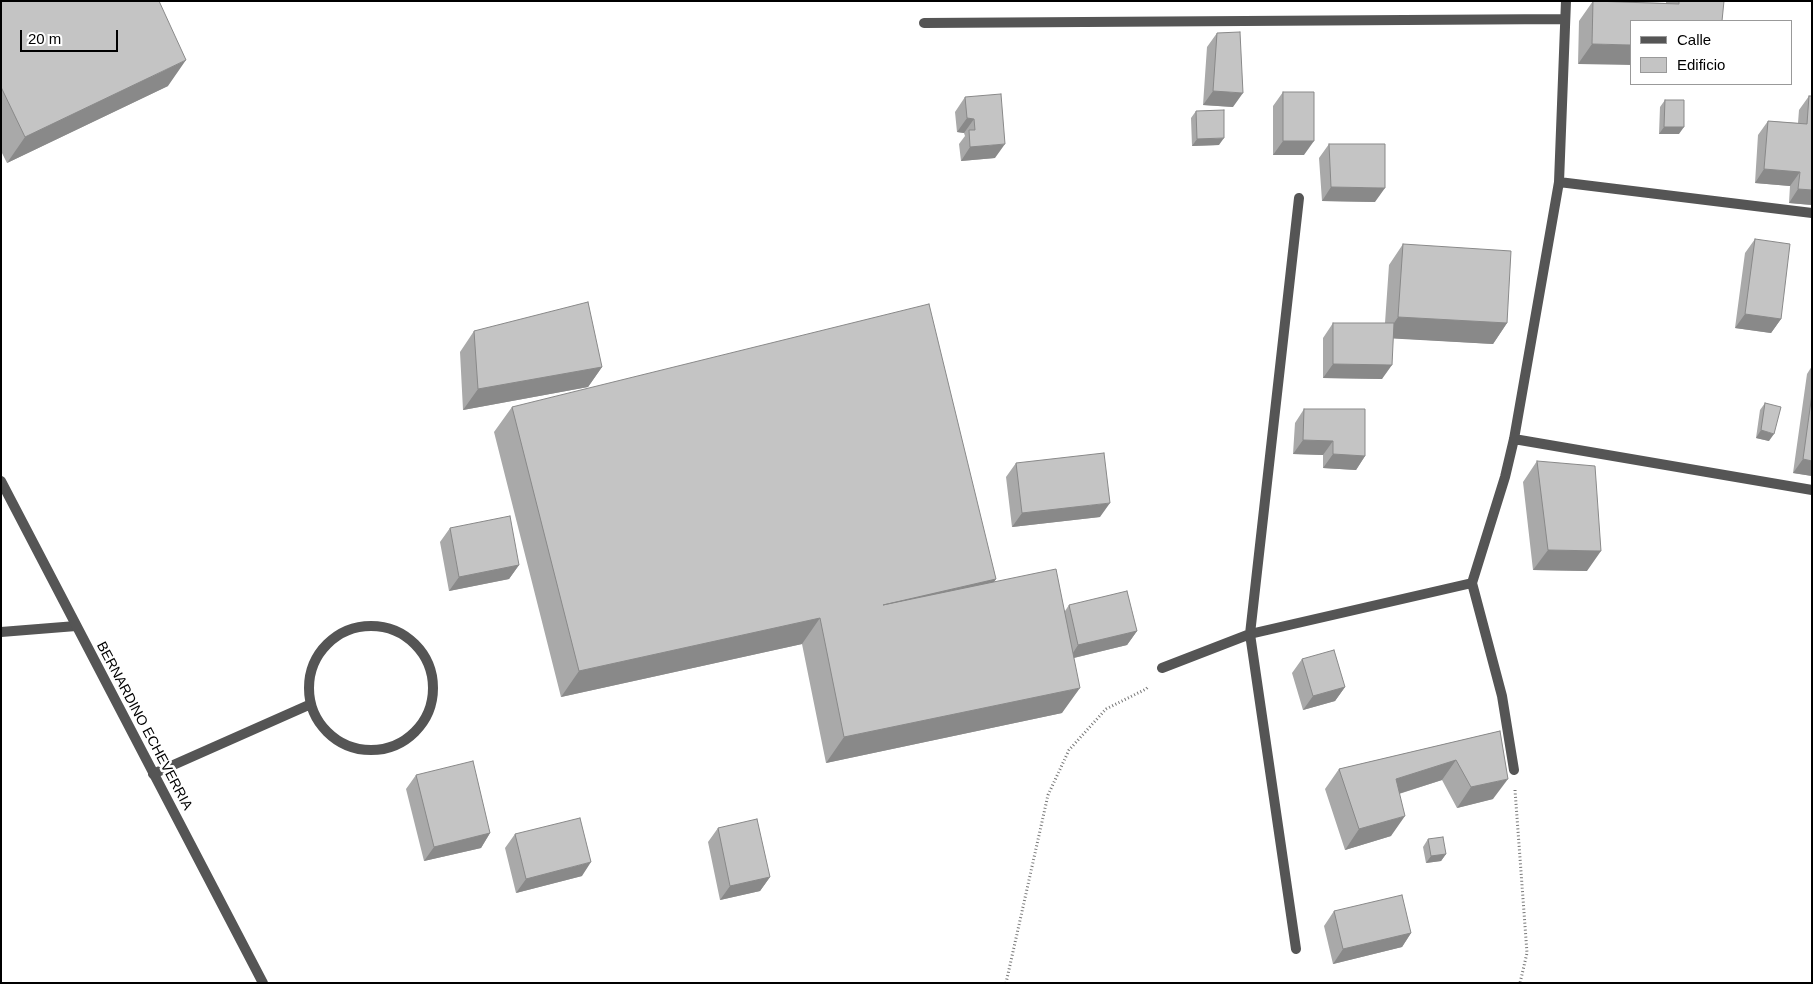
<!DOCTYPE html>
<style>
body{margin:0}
#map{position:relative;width:1813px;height:984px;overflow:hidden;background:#fff;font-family:Helvetica,sans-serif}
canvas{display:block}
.frame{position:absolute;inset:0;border:2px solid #000;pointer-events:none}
.legend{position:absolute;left:1630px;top:20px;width:162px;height:65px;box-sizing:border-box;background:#fff;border:1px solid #999;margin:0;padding:6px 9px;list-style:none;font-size:15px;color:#000}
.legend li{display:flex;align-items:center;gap:10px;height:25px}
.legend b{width:25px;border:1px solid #999}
.scale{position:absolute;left:20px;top:30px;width:98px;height:22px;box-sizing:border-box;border:2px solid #000;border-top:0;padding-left:6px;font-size:15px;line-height:18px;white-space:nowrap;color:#000;-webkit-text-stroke:4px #fff;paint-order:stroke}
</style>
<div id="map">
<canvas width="1813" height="984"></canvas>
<div class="frame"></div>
<ul class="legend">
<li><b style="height:6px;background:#555"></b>Calle</li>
<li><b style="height:14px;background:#c4c4c4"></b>Edificio</li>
</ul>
<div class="scale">20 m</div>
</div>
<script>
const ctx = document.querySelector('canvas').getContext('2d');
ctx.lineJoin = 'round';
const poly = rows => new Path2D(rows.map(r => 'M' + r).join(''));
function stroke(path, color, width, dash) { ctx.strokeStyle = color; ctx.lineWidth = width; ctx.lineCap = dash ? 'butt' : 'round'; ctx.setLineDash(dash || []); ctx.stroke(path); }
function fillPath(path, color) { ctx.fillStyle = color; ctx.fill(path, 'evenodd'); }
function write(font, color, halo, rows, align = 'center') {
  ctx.font = font + ' Helvetica,sans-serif'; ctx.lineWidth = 5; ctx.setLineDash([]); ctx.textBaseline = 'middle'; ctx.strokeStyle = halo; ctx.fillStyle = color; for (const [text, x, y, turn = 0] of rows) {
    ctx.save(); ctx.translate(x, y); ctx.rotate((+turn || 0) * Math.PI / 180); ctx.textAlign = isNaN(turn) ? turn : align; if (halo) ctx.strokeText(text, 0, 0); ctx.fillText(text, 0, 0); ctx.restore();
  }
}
const path = poly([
 [1515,790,1527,953,1520,983],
 [1006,983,1048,795,1069,750,1106,709,1146,689,1149,686]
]);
const service = poly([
 '309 688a62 62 0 1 1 124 0a62 62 0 1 1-124 0Z',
 [1,632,76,626],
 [153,774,311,704]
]);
const minor = poly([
 [924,23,1565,19],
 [1559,182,1812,213],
 [1514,439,1812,490],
 [1162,668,1250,634,1472,583],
 [1514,770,1502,696,1472,583,1505,477,1514,439,1559,182,1566,1],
 [1296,949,1250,634,1299,198]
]);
const tertiary = poly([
 [1,481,263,983]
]);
const wall = poly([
 [1,1,168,86,7,163,1,151],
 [1593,1,1666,3,1666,1,1724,1,1632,21,1578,64,1579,21],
 [1217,33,1233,107,1203,105,1207,47],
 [1283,92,1304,155,1273,155,1273,106],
 [1809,96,1812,96,1812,205,1789,203,1790,186,1755,183,1758,135,1768,121,1798,123,1799,110],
 [965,97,995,158,961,161,959,144,965,136,964,133,957,132,955,112],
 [1665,100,1679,134,1659,134,1660,107],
 [1196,111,1219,145,1192,146,1191,118],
 [1329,144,1375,202,1322,201,1319,158],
 [1755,239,1781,319,1771,333,1735,328,1745,253],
 [1403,244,1507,323,1493,344,1393,338,1382,379,1323,378,1323,338,1333,323,1385,323,1389,265],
 [474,331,602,367,588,387,463,410,460,352],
 [1812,366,1812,476,1793,473,1807,374],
 [1765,403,1769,441,1756,438,1760,410],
 [512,407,996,579,994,582,1065,611,1069,605,1137,631,1127,645,1074,658,1062,713,826,763,802,644,561,697,494,432],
 [1304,409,1365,456,1356,470,1323,468,1323,455,1293,454,1295,423],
 [1537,461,1587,571,1533,570,1523,482],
 [1016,463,1100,517,1012,527,1006,477],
 [450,528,519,565,509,579,449,591,440,542],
 [1302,659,1345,687,1335,701,1303,710,1292,673],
 [1500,731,1493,799,1457,808,1442,780,1399,794,1391,836,1345,850,1325,789,1339,769],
 [416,775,490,833,481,848,424,861,406,789],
 [718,828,770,877,760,891,720,900,708,842],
 [515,834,582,876,516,893,505,848],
 [1428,839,1446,854,1441,861,1426,863,1423,847],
 [1334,911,1411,933,1402,947,1333,964,1324,926]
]);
const shadedWall = poly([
 [1592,44,1632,45,1632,65,1578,64],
 [186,60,168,86,7,163,25,137],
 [1213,91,1243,93,1233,107,1203,105],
 [967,118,974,119,964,133,957,132],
 [1664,127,1684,127,1679,134,1659,134],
 [1224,138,1219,145,1192,146,1197,139],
 [1283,141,1314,141,1304,155,1273,155],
 [1005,144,995,158,961,161,970,147],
 [1764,169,1800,172,1790,186,1755,183],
 [1331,187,1385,188,1375,202,1322,201],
 [1798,189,1812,190,1812,205,1789,203],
 [1745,314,1781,319,1771,333,1735,328],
 [1398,317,1507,323,1493,344,1384,338],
 [1333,364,1392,365,1382,379,1323,378],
 [602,367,588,387,463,410,478,389],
 [1761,430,1774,434,1769,441,1756,438],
 [1303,440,1333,441,1323,455,1293,454],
 [1333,454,1365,456,1356,470,1323,468],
 [1803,459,1812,461,1812,476,1793,473],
 [1110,503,1100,517,1012,527,1022,513],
 [1548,550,1601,551,1587,571,1533,570],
 [519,565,509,579,449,591,459,577],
 [996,579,978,605,883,605],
 [820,618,802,644,561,697,579,671],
 [1137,631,1127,645,1069,659,1078,645],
 [1345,687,1335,701,1303,710,1313,696],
 [1080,688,1062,713,826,763,844,737],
 [1456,760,1442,780,1382,799,1396,779],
 [1508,779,1493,799,1457,808,1471,787],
 [1405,816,1391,836,1345,850,1359,829],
 [490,833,481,848,424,861,434,847],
 [1446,854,1441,861,1426,863,1431,856],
 [591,862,582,876,516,893,526,879],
 [770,877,760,891,720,900,730,886],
 [1411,933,1402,947,1333,964,1343,949]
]);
const building = poly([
 [1,1,159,1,186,60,25,137,1,87,1,1],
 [1593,1,1679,4,1679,1,1724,1,1722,21,1632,21,1632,45,1592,44,1593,1],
 [1240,32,1243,93,1213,91,1217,33,1240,32],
 [1283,92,1314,92,1314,141,1283,141,1283,92],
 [1001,94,1005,144,970,147,969,130,975,130,974,119,967,118,965,97,1001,94],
 [1809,96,1812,96,1812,190,1798,189,1800,172,1764,169,1768,121,1807,124,1809,96],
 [1665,100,1684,100,1684,127,1664,127,1665,100],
 [1224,110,1224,138,1197,139,1196,111,1224,110],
 [1329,144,1385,144,1385,188,1331,187,1329,144],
 [1755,239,1790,244,1781,319,1745,314,1755,239],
 [1403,244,1511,251,1507,323,1398,317,1403,244],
 [588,302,602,367,478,389,474,331,588,302],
 [929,304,996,579,883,605,1056,569,1080,688,844,737,820,618,579,671,512,407,929,304],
 [1333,323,1394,323,1392,365,1333,364,1333,323],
 [1812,394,1812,461,1803,459,1812,394],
 [1765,403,1781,407,1774,434,1761,430,1765,403],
 [1304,409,1365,409,1365,456,1333,454,1333,441,1303,440,1304,409],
 [1104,453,1110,503,1022,513,1016,463,1104,453],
 [1537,461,1595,466,1601,551,1548,550,1537,461],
 [510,516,519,565,459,577,450,528,510,516],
 [1127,591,1137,631,1078,645,1069,605,1127,591],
 [1334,650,1345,687,1313,696,1302,659,1334,650],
 [1500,731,1508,779,1471,787,1456,760,1396,779,1405,816,1359,829,1339,769,1500,731],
 [473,761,490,833,434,847,416,775,473,761],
 [580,818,591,862,526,879,515,834,580,818],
 [757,819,770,877,730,886,718,828,757,819],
 [1443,837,1446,854,1431,856,1428,839,1443,837],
 [1402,895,1411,933,1343,949,1334,911,1402,895]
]);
const streetNames = [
 ["BERNARDINO ECHEVERRIA",144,726,62]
];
stroke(path, '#777', 3, [1, 2.5]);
stroke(service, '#555', 10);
stroke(minor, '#555', 10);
stroke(tertiary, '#555', 10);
fillPath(wall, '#a9a9a9');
fillPath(shadedWall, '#898989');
fillPath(building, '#c4c4c4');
stroke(building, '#898989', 1);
write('14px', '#000', '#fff', streetNames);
</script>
